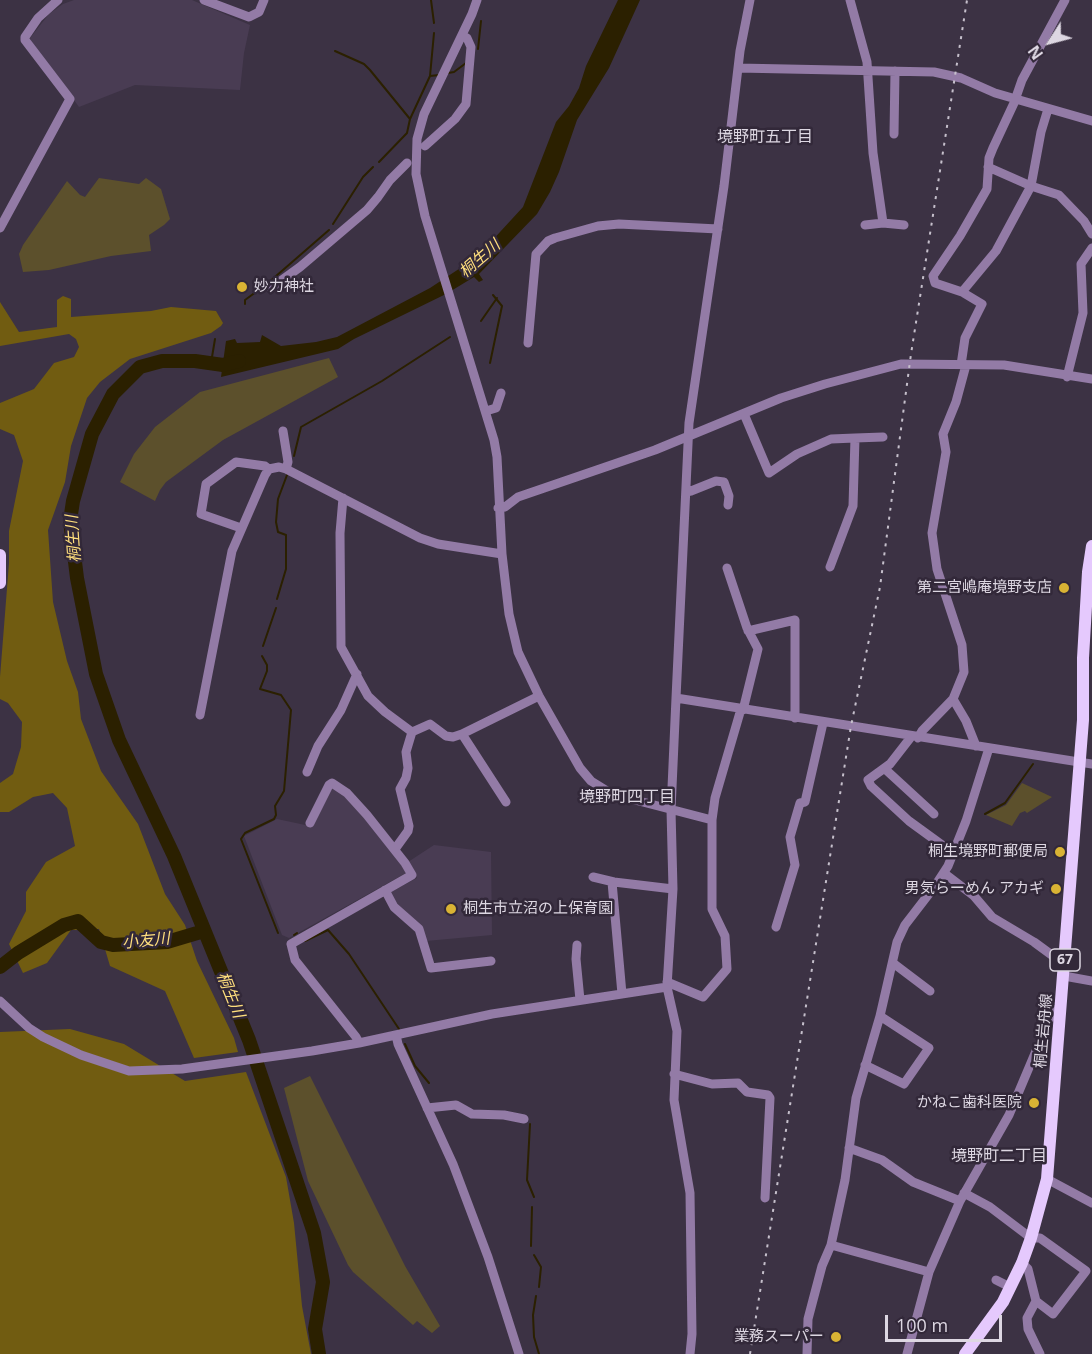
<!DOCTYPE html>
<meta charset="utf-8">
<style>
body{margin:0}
#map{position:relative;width:1092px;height:1354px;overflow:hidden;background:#3c3244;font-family:"Open Sans",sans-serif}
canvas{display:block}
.north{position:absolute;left:1020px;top:12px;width:60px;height:60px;-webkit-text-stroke:4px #322839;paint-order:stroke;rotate:234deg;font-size:16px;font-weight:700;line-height:24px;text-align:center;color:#ddd7e2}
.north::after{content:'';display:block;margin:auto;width:21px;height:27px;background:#ddd7e2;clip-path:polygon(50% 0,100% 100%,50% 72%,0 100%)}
.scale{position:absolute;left:885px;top:1315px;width:117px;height:27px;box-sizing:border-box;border:3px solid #ddd7e2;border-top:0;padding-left:8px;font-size:18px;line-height:21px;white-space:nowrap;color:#ddd7e2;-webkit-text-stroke:4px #322839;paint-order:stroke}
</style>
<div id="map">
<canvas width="1092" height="1354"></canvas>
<div class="north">N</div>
<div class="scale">100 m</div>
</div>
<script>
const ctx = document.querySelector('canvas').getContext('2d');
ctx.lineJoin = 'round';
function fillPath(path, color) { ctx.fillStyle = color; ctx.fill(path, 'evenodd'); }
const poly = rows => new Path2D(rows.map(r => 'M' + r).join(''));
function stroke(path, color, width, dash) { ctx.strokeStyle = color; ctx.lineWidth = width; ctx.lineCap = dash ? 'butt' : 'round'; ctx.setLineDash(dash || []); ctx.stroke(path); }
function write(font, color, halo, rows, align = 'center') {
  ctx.font = font + ' "Open Sans","Noto Sans JP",sans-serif'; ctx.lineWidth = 5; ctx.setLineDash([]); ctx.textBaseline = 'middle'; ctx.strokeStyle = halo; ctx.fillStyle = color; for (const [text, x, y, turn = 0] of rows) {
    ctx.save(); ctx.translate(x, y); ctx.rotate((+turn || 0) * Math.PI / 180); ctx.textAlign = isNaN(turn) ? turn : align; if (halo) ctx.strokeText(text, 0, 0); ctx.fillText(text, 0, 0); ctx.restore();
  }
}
const built = poly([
 [74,0,192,0,250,25,244,53,240,90,135,85,79,107,31,41,30,38,49,14,63,4],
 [330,787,345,794,392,849,406,873,289,938,282,935,244,836,277,819,310,826],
 [434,845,491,852,492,935,426,941,395,904,389,893,417,878,408,862]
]);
const green = poly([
 [99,178,139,184,146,178,161,189,170,219,164,225,149,235,151,251,111,256,49,270,23,272,19,254,23,245,67,181,80,195,85,197],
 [329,358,338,377,223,440,166,482,160,490,155,501,120,482,134,454,155,427,200,392],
 [1022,783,1052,797,1027,813,1025,811,1020,813,1012,826,986,815,1006,805],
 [310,1076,405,1266,440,1326,432,1333,417,1321,413,1325,353,1272,348,1265,308,1181,284,1088]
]);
const forest = poly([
 [63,296,71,299,71,317,151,311,171,307,216,311,223,323,221,326,211,333,130,359,100,382,87,398,71,446,65,482,48,530,53,602,67,661,78,692,81,719,101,771,138,824,165,894,185,925,197,961,234,1038,238,1052,194,1058,165,991,110,966,99,929,71,930,47,963,23,973,9,944,26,911,26,892,46,862,75,846,67,808,53,793,33,797,9,812,0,812,0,783,13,774,21,747,22,722,8,703,0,699,0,677,9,563,9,531,23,461,14,435,0,429,0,403,34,389,54,363,74,357,79,347,76,339,69,334,0,346,0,302,19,332,57,327,57,300],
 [70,1029,124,1044,185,1081,246,1072,286,1177,294,1223,302,1306,311,1354,0,1354,0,1032]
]);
const water = poly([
 [618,0,640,0,609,68,577,120,559,172,550,192,537,214,479,274,483,280,479,282,474,277,446,294,354,339,338,349,221,377,226,341,235,339,237,343,260,342,262,335,281,346,316,342,337,337,430,288,477,257,523,207,556,122,569,106,579,88,586,66]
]);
const stream = poly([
 [431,0,434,23],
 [478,49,481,21],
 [335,51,364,64,370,70,410,119],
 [448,73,454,72,466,63],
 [430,76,434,33],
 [379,162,407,133,410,119,430,76,439,75],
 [333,224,363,177,373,167],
 [268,283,329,230],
 [245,304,245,300,264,286],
 [481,321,497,298],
 [211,363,215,339],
 [490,363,502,306,493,295],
 [294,456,301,427,382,381,450,337],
 [277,599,286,569,286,535,278,532,276,522,278,499,287,475],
 [263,646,276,608],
 [262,656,267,665,267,671,260,689,281,695,291,710,284,791,275,806,276,815,274,819,245,833,241,839,278,933],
 [985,814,1005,803,1033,764],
 [294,935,297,933],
 [305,941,328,930,349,954,399,1029],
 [405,1044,415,1066,429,1083],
 [530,1124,527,1180,534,1197],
 [531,1246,532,1207],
 [534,1255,541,1267,539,1287],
 [536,1296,533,1315,534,1337,539,1354]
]);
const river = poly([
 [239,361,223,365,195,361,162,361,140,367,113,394,92,434,73,501,70,521,77,578,96,674,119,740,174,856,249,1040,314,1233,323,1282,315,1329,319,1354],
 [0,967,18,953,64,925,78,921,101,942,113,945,167,942,204,931]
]);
const minor = poly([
 [204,0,249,17,259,12,264,0],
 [477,0,472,14,424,114,417,139,416,174,425,216,494,440,497,457,502,554,509,614,518,652,539,696,580,768,591,781,612,794,712,820],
 [850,0,867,62,873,153,883,223],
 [738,68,934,72,961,78,995,93,1092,121],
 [894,134,895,71],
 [425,146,455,119,466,104,471,47,467,38,462,35],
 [988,167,1031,186,1059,195,1084,221,1092,234],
 [865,225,883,223,904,225],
 [0,228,70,99,25,40,25,37,38,18,58,0],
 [271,288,300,267,367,210,378,197,390,180,407,163],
 [962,292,996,251,1031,186,1041,132,1048,109],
 [528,343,536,254,548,241,555,238,598,226,619,224,718,229],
 [961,365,965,338,982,304,962,292,935,283,933,276,960,236,987,189,989,158,993,148,1014,103,1022,80,1065,0],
 [1067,377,1083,313,1081,264,1092,248],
 [486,411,496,408,501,393],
 [744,414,769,473,797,454,831,439,855,438,853,506,830,567],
 [283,431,288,462,286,469],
 [855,438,883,437],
 [686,492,691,491,716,481,724,482,729,496,728,505],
 [343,498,340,533,341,647,368,696,385,712,412,732],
 [498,508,505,507,518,497,655,450,781,398,825,384,901,364,1004,365,1092,379],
 [241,528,201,514,206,484,236,462,265,466,269,469],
 [727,568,747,628,758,649,743,710],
 [748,631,795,620,795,718],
 [676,698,1092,764],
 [953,699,966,721,976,746],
 [200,715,232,551,265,475,269,469,279,467,286,469,420,538,438,544,502,554],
 [462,734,506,802],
 [911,737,890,764,868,780,871,786,909,821,953,853],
 [918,738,922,731,953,699,964,672,962,645,937,569,932,533,946,452,943,434,956,402,966,365],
 [885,769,934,814],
 [307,772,318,746,341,710,357,674],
 [310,823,329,785,332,783,347,793,367,815,405,863,412,875,291,944,295,960,356,1037,359,1043],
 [395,849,408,831,409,826,400,789,406,778,408,768,406,752,412,732,430,724,446,736,453,737,462,734,539,696],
 [944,873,974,896,992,917,1034,942,1064,964],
 [593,877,614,882,673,889],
 [612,882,622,994],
 [385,890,394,907,419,929,431,968,491,961],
 [776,927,795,865,790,837,800,803,805,802,823,723],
 [577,945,576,959,580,1000],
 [893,963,930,991],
 [1064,976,1092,981],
 [667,982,703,997,727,969,725,936,712,909,712,820,715,798,741,709],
 [0,1001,29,1028,43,1037,81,1055,129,1071,182,1069,312,1051,359,1043,492,1014,667,987],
 [396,1035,398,1044,453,1164,488,1257,519,1354],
 [865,1065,904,1084,929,1048,880,1016],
 [674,1074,712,1084,738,1083,747,1092,768,1095,770,1098,765,1198],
 [427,1108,456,1105,472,1114,504,1115,524,1119],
 [849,1148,882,1160,913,1182,960,1201],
 [1047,1179,1092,1203],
 [964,1193,990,1207,1031,1238,1040,1238,1086,1271,1053,1314,1036,1301],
 [831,1245,929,1272],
 [1022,1263,1028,1269,1036,1301,1027,1318,1028,1329,1040,1354],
 [996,1280,1010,1287],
 [690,1354,692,1334,690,1193,674,1100,677,1031,667,987,673,889,671,810,676,698,689,423,724,186,740,51,750,0],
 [807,1354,808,1319,822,1266,831,1245,845,1180,856,1098,880,1016,897,942,905,925,935,886,948,866,966,821,989,748],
 [907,1354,929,1272,960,1201,1009,1115,1052,1013,1061,1005]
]);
const major = poly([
 [0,555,0,583],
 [965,1354,1003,1302,1022,1263,1031,1238,1047,1179,1083,720,1083,658,1088,572,1092,546]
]);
const rail = poly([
 [750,1354,851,726,880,587,911,354,967,0]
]);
const markers = [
 [242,287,6,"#d9b334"],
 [1064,588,6,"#d9b334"],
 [1060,852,6,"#d9b334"],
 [1056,889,6,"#d9b334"],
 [451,909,6,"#d9b334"],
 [1034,1103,6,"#d9b334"],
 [836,1337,6,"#d9b334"]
];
const shields = [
 [1065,960,30]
];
const shieldNames = [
 ["67",1065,960]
];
const poiNames = [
 ["妙力神社",254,287,"left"],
 ["第二宮嶋庵境野支店",1052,588],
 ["桐生境野町郵便局",1048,852],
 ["男気らーめん アカギ",1044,889],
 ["桐生市立沼の上保育園",463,909,"left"],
 ["かねこ歯科医院",1022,1103],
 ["業務スーパー",824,1337]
];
const streetNames = [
 ["桐生岩舟線",1044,1031,-85]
];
const neighbourhoodNames = [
 ["境野町五丁目",765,137],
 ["境野町四丁目",627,797],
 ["境野町二丁目",999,1156]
];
const waterNames = [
 ["桐生川",480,259,-41],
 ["桐生川",74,539,-94],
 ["小友川",146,941,-5],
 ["桐生川",230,995,68]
];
fillPath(built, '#493c53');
fillPath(green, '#5c502c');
fillPath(forest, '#715c11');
fillPath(water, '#2b2000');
stroke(stream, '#2b2000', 2);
stroke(river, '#2b2000', 14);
stroke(minor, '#937ba6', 9);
stroke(major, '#e5c9fd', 12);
stroke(rail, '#c6c0cc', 2, [3, 6]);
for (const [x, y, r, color] of markers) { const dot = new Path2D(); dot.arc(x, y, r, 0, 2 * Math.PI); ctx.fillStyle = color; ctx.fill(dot); stroke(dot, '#322839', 2); }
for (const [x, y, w] of shields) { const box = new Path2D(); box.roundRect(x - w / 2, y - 11, w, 22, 4.5); ctx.fillStyle = '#322839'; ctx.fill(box); stroke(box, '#ddd7e2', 1.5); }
write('bold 14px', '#ddd7e2', null, shieldNames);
write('15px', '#ddd7e2', '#322839', poiNames, 'right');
write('15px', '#ddd7e2', '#322839', streetNames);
write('16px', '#ddd7e2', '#322839', neighbourhoodNames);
write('italic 16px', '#fede7d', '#322839', waterNames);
</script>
